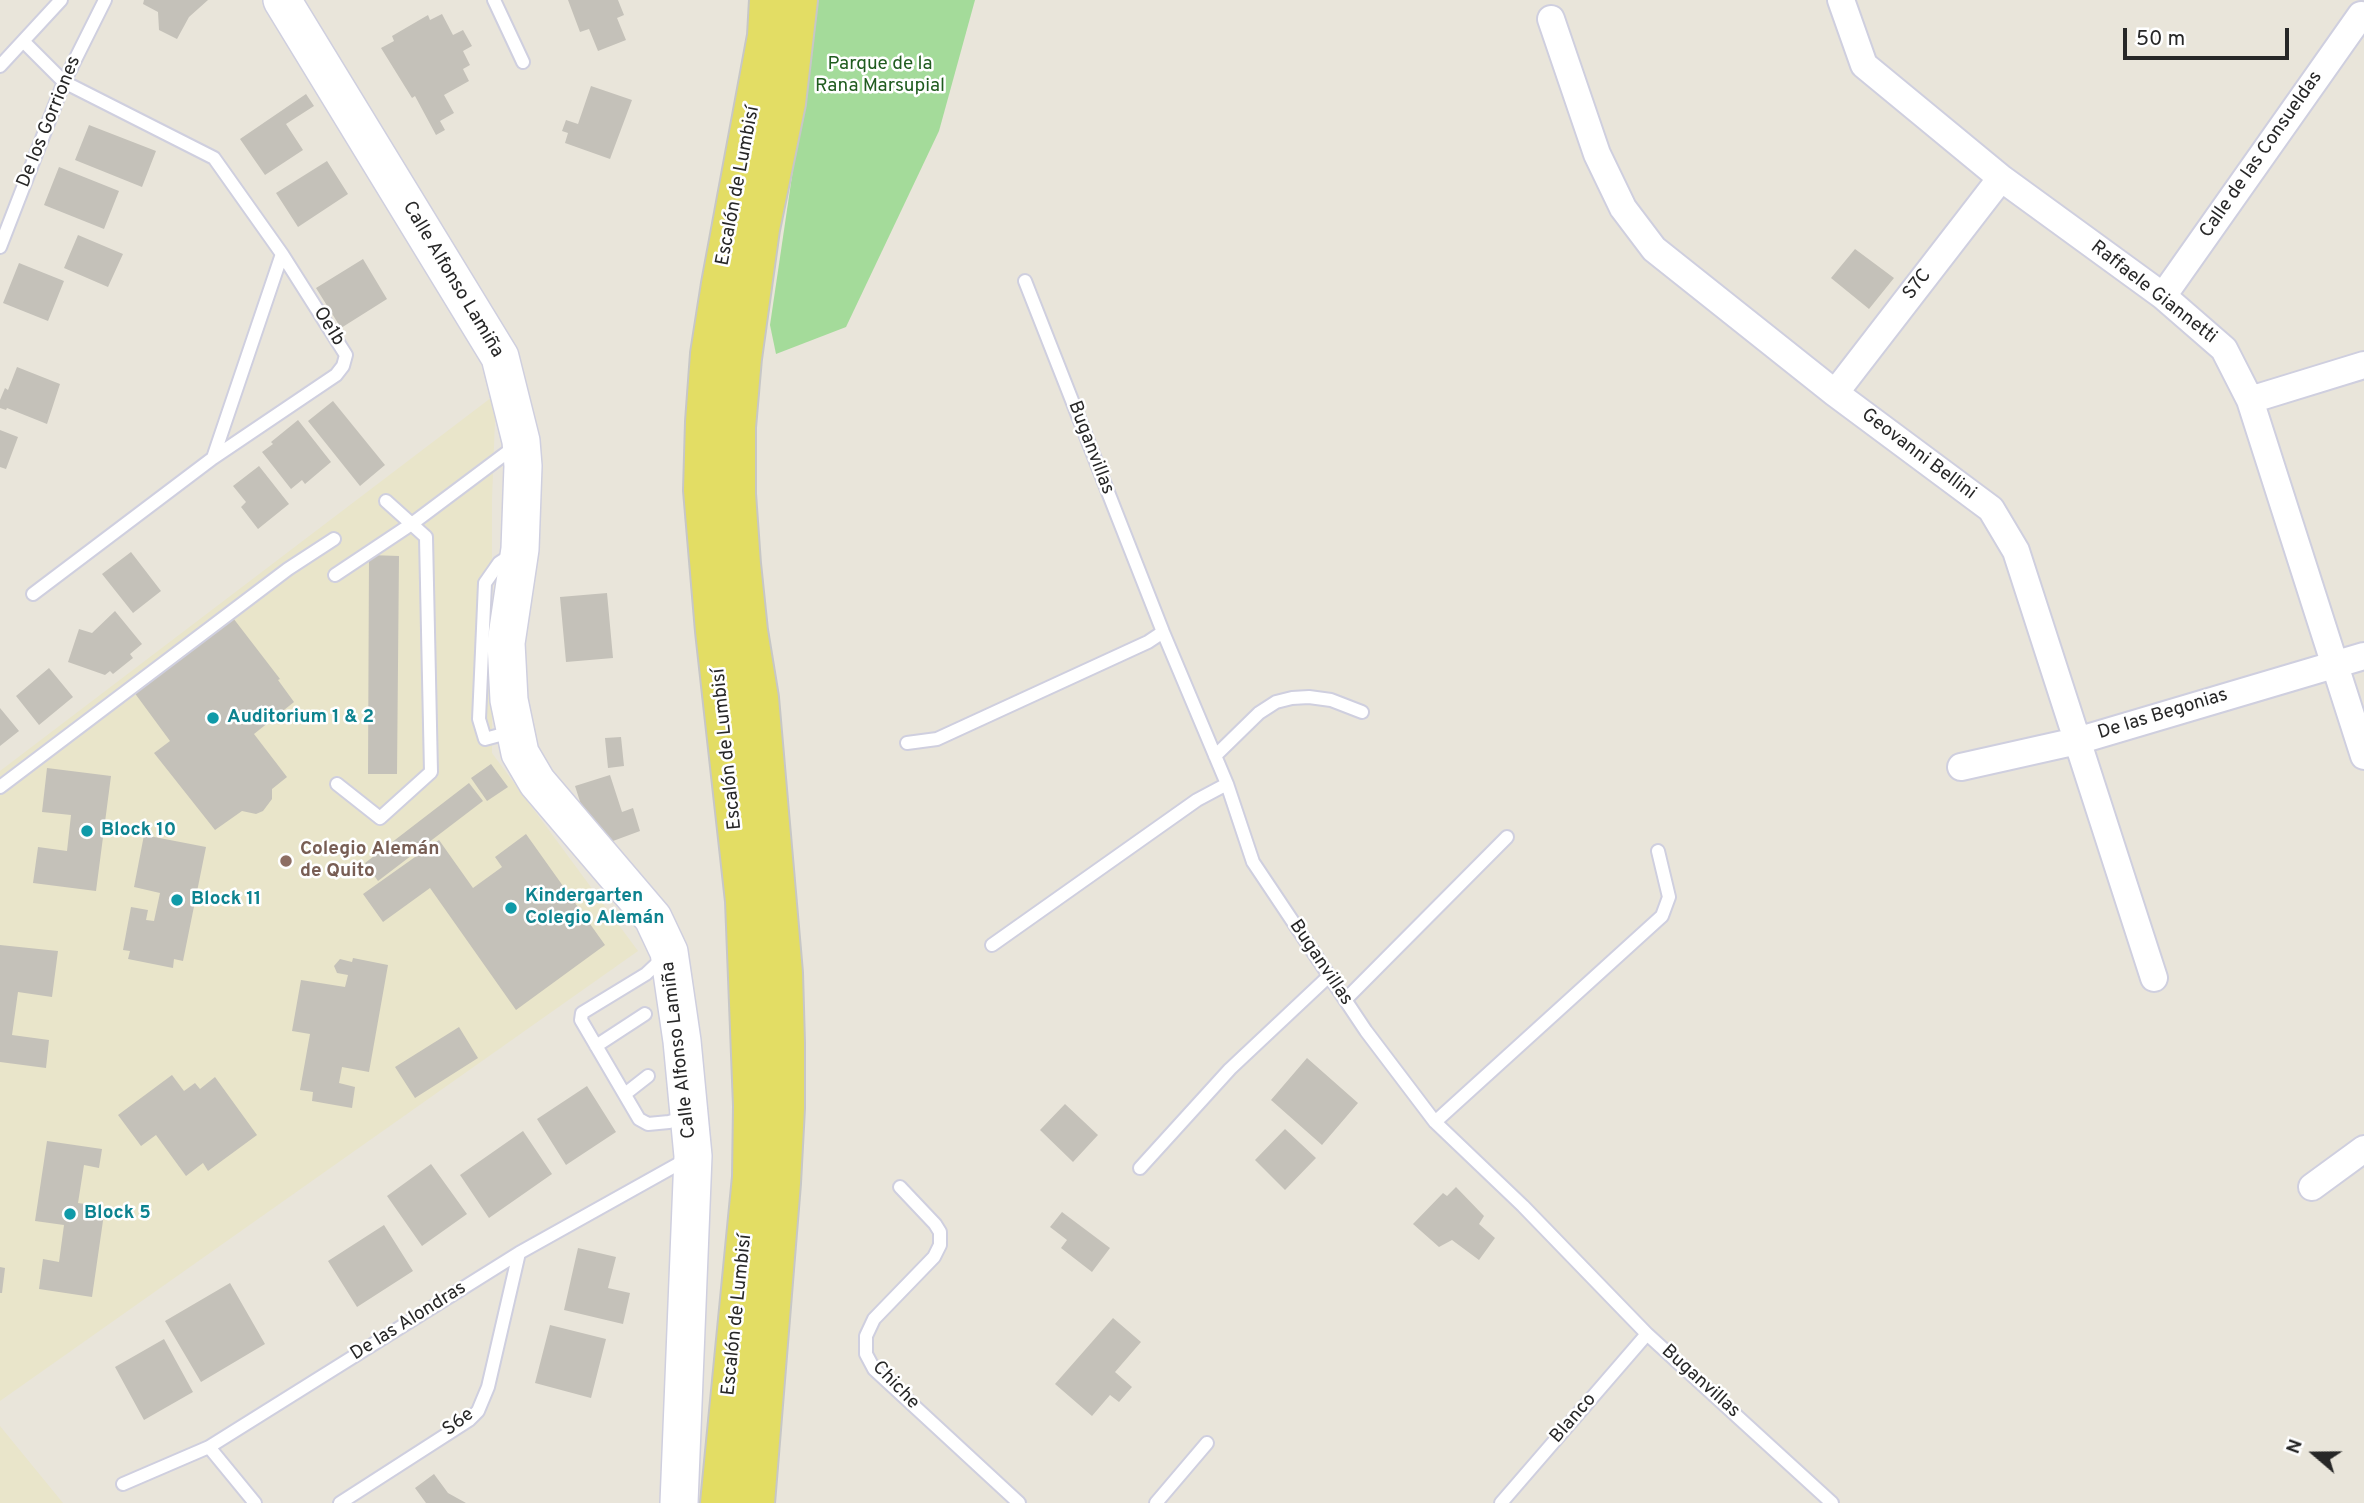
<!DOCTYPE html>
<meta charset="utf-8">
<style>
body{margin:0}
#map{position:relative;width:2364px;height:1503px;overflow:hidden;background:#e9e5da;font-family:Overpass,sans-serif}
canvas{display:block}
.north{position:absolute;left:2280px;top:1419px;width:70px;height:70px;-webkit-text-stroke:5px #fff;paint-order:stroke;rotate:290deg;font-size:19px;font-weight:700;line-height:28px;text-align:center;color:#272727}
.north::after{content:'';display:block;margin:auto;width:24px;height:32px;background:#272727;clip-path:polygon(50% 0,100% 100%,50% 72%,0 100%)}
.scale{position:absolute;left:2123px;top:28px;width:166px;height:32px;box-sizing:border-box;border:4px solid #272727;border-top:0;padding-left:9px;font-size:21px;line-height:24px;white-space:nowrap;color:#272727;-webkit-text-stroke:5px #fff;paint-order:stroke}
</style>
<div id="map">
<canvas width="2364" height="1503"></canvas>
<div class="north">N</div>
<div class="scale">50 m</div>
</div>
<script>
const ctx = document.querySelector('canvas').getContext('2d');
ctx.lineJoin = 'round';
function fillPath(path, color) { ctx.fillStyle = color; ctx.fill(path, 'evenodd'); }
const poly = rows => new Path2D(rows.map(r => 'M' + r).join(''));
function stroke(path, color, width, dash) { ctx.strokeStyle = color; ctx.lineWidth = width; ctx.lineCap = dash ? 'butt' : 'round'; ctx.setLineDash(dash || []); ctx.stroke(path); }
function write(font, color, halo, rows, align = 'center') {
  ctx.font = font + ' Overpass,sans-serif'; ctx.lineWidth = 5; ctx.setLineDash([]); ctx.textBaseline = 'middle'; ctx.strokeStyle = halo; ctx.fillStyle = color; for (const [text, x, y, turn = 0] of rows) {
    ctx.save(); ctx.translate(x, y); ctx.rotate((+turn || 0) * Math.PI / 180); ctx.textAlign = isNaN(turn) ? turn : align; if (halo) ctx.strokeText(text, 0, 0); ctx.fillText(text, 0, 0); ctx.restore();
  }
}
const education = poly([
 [496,394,492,499,492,753,638,951,0,1401,0,771],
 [0,1426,63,1503,0,1503]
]);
const green = poly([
 [818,0,975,0,939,131,846,327,776,354,770,325]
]);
const building = poly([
 [144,0,208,0,189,17,177,39,159,30,158,12,143,4],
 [568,0,618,0,624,15,617,18,626,40,598,51,589,29,580,32],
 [442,14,453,35,463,30,472,46,463,51,470,65,463,69,469,81,444,95,454,113,440,121,445,130,436,135,415,96,412,98,381,48,394,41,392,36,428,15,430,20],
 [591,86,632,100,610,159,565,143,568,133,562,131,566,120,578,124],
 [306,94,314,106,286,124,303,150,265,175,240,139],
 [89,125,156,151,142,187,75,160],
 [327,161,348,194,298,227,276,193],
 [59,167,119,191,104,229,44,205],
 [78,235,123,254,108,287,64,268],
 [1855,249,1894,278,1869,309,1831,278],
 [363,259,387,299,341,328,316,288],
 [19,263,64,281,48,321,3,303],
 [17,367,60,384,47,424,7,408,6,410,0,408,0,400,5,388,8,390],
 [333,401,385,465,360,486,308,421],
 [298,420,331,462,305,484,302,480,291,489,262,452,273,444,271,442],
 [0,430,18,437,6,469,0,467],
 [259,466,289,504,258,529,241,507,246,502,233,486],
 [131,552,161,591,133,613,102,574],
 [369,555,399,556,397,774,368,774],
 [607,593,613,658,566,662,560,597],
 [115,611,142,644,130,654,133,658,113,674,110,671,105,675,68,662,79,629,92,633],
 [230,614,280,679,278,680,294,702,254,734,287,777,272,789,272,799,263,811,256,814,242,811,215,830,154,753,170,741,131,688],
 [49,668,73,697,39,725,16,696],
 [0,708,19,731,0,746],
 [621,737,624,766,608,768,605,738],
 [491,764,508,787,487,801,471,778],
 [47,768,111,776,96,891,33,883,38,847,67,851,71,815,42,812],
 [610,775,622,812,633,808,640,831,613,841,584,814,575,786],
 [469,783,483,801,378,881,365,863],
 [526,834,605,945,516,1010,430,888,383,922,363,894,439,840,473,888,502,867,495,857],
 [144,835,206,847,183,961,174,959,173,968,128,959,130,951,123,950,131,907,148,910,146,920,154,921,160,893,134,887],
 [0,945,58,951,52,997,18,992,12,1035,49,1040,46,1068,0,1062],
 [353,958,388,965,369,1072,342,1067,339,1083,355,1087,352,1108,312,1101,313,1092,300,1090,310,1034,292,1031,301,980,345,987,348,975,337,973,334,966,340,959,352,962],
 [459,1027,478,1058,415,1098,395,1067],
 [1307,1058,1358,1103,1322,1145,1271,1100],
 [172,1075,184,1091,195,1083,200,1089,215,1077,257,1135,208,1171,203,1163,186,1176,156,1135,141,1146,118,1115],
 [587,1086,616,1132,566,1165,537,1119],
 [1065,1104,1098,1135,1073,1162,1040,1130],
 [1285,1129,1316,1158,1285,1190,1255,1160],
 [523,1131,552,1174,489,1218,460,1175],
 [47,1141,102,1149,99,1168,84,1165,78,1203,105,1207,92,1297,39,1289,43,1259,59,1262,64,1225,35,1221],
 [431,1164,467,1214,422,1246,387,1196],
 [1456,1187,1484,1216,1479,1224,1495,1238,1479,1260,1452,1240,1439,1247,1413,1224,1443,1193,1447,1196],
 [1062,1212,1110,1248,1092,1272,1061,1248,1067,1240,1050,1227],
 [384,1225,413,1271,357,1307,328,1261],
 [578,1248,616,1257,608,1288,630,1293,623,1324,564,1310],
 [0,1267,5,1268,2,1293,0,1293],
 [230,1283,265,1344,201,1382,165,1321],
 [1113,1318,1141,1342,1115,1372,1132,1387,1119,1402,1110,1395,1092,1416,1055,1384],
 [550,1325,606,1339,591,1398,535,1383],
 [164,1339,193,1392,144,1420,115,1367],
 [434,1474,448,1493,466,1503,426,1503,415,1488]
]);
const lane = poly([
 [494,0,523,62],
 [24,42,64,82,214,158,282,254,346,355,343,366,336,375,213,458,33,594],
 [0,66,61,0],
 [0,247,64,82,105,0],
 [1025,281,1163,632,1227,784,1253,862,1366,1031,1435,1122,1523,1206,1647,1334,1832,1503],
 [213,458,282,254],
 [511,555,499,563,485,583,479,719,485,739,511,732],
 [335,575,413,523,517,445],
 [907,743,937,739,1148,642,1163,632],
 [1215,756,1259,713,1276,702,1292,698,1309,697,1331,700,1362,712],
 [337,784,380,818,431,772,426,537,386,501],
 [0,787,288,569,334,539],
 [992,945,1197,800,1227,784],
 [663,958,646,974,582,1013,581,1020,639,1119,648,1124,669,1122,686,1117],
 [1345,1000,1507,837],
 [596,1046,645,1014],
 [625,1094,648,1076],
 [1435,1122,1662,916,1669,897,1658,851],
 [1140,1168,1230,1069,1329,976],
 [900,1187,935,1224,940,1232,940,1245,934,1257,874,1319,866,1336,866,1354,874,1369,1019,1503],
 [209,1447,255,1503],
 [123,1484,209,1447,519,1253,689,1158],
 [340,1503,469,1420,478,1411,488,1387,519,1253],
 [1156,1503,1207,1443],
 [1501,1503,1647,1334]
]);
const street = poly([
 [1841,0,1864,65,2001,178,2163,296,2224,349,2250,400,2364,756],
 [1551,19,1597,154,1623,208,1654,249,1835,393,1991,509,2016,551,2154,978],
 [2163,296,2361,15],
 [1835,393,2001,178],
 [2250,400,2364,365],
 [1961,767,2077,741,2364,656],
 [2312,1187,2364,1149]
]);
const secondary = poly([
 [282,0,500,357,521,441,523,466,520,549,506,643,509,700,520,753,537,782,653,918,669,952,682,1041,693,1156,679,1503]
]);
const primary = poly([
 [720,1503,752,1177,753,1106,745,901,715,631,703,490,705,422,710,354,721,284,767,36,769,0],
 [755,1503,781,1183,785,1108,785,1043,783,973,759,698,748,631,741,564,736,494,736,427,742,358,760,229,786,103,798,0]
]);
const markers = [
 [213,718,7,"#0f9aa8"],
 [87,831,7,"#0f9aa8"],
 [286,861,7,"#8d6e63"],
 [177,900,7,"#0f9aa8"],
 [511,908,7,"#0f9aa8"],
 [70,1214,7,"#0f9aa8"]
];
const parkNames = [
 ["Parque de la",880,65],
 ["Rana Marsupial",880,87]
];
const streetNames = [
 ["De los Gorriones",50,122,-68],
 ["Calle de las Consueldas",2262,155,-55],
 ["Escalón de Lumbisí",739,186,-79],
 ["Calle Alfonso Lamiña",452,280,59],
 ["S7C",1918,285,-52],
 ["Raffaele Giannetti",2153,293,38],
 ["Oe1b",328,327,58],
 ["Buganvillas",1090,448,69],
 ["Geovanni Bellini",1918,455,37],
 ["De las Begonias",2163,715,-17],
 ["Escalón de Lumbisí",728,749,-96],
 ["Buganvillas",1320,963,56],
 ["Calle Alfonso Lamiña",680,1050,-97],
 ["Escalón de Lumbisí",738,1315,-84],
 ["De las Alondras",409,1322,-32],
 ["Buganvillas",1700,1382,42],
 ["Chiche",895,1386,46],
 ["Blanco",1574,1419,-49],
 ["S6e",459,1423,-37]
];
const cultureNames = [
 ["Auditorium 1 & 2",227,718],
 ["Block 10",101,831],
 ["Kindergarten",525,897],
 ["Colegio Alemán",525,919],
 ["Block 11",191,900],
 ["Block 5",84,1214]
];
const educationNames = [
 ["Colegio Alemán",300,850],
 ["de Quito",300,872]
];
fillPath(education, '#e9e5ca');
fillPath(green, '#a4db9a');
fillPath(building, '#c4c1b9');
stroke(lane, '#cfcfdf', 16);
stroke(street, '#cfcfdf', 30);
stroke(secondary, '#cfcfdf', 40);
stroke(primary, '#c7c7c7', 42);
stroke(lane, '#fff', 12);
stroke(street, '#fff', 26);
stroke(secondary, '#fff', 37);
stroke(primary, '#e3dd64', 38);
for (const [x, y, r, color] of markers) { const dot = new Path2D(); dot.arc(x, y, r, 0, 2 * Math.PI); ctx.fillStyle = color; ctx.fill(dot); stroke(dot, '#fff', 2.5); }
write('19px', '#205c1f', '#fff', parkNames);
write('19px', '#272727', '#fff', streetNames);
write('bold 19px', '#0d838f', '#fff', cultureNames, 'left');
write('bold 19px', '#785e54', '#fff', educationNames, 'left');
</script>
